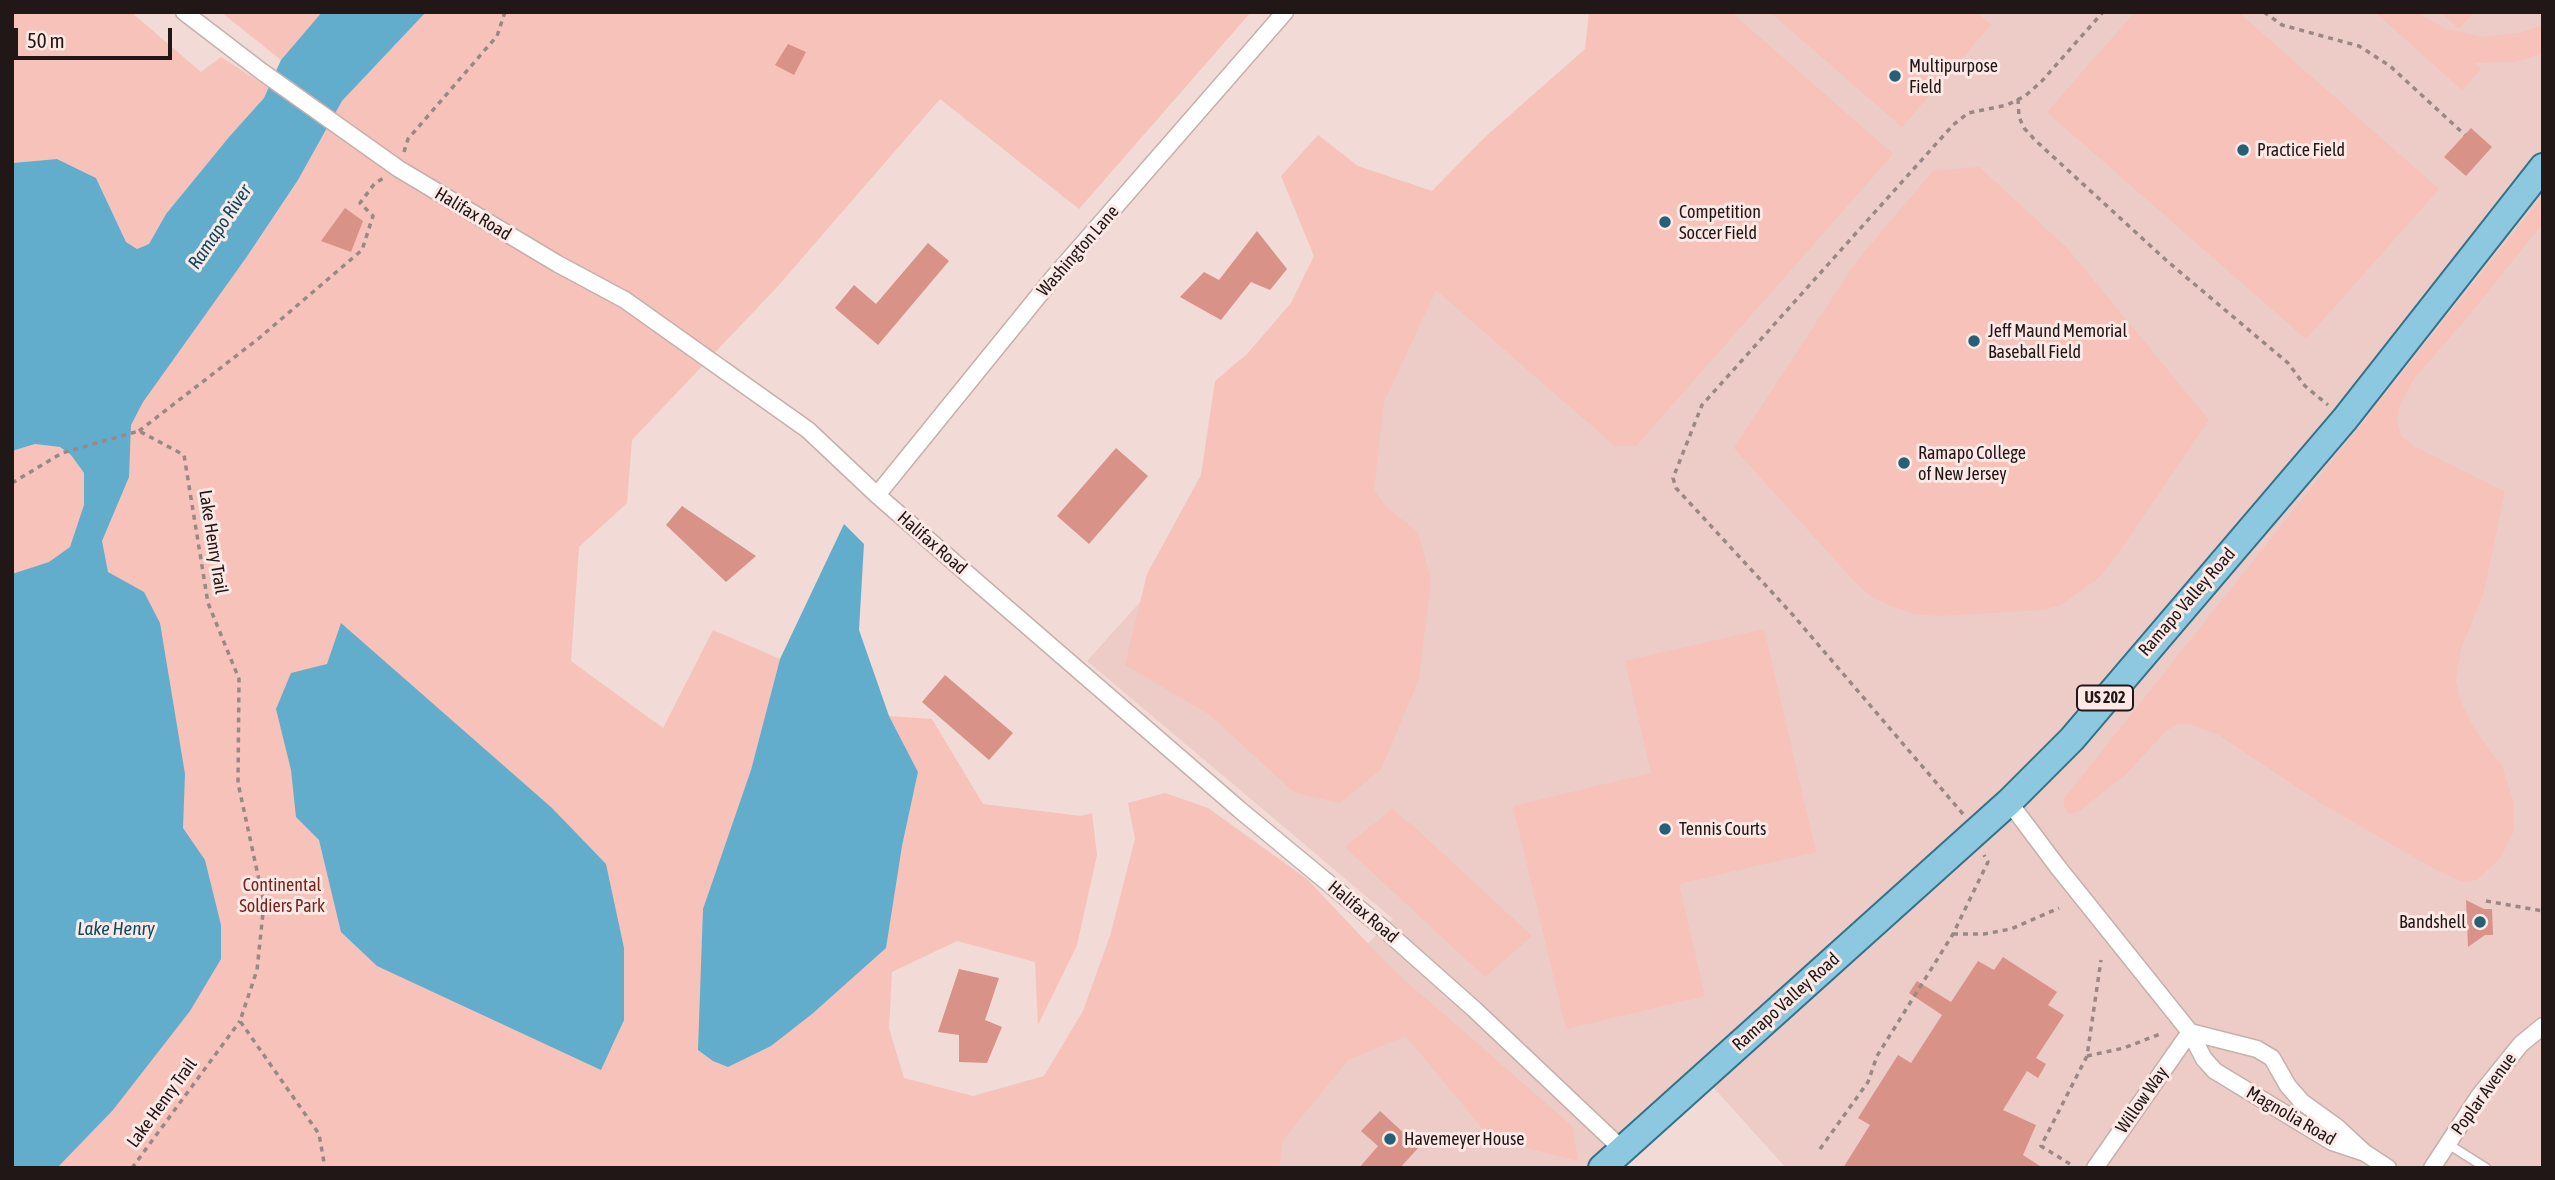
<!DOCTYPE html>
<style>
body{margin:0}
#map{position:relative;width:2555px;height:1180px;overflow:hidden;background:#f2dad6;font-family:"Asap Condensed",sans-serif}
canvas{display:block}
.frame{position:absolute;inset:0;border:14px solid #201716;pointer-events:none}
.scale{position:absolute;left:14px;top:28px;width:158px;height:32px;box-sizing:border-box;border:4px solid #201716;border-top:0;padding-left:9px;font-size:21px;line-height:24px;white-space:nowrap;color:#201716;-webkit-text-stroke:5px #fce8e5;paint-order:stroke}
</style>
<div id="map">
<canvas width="2555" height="1180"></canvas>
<div class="frame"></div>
<div class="scale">50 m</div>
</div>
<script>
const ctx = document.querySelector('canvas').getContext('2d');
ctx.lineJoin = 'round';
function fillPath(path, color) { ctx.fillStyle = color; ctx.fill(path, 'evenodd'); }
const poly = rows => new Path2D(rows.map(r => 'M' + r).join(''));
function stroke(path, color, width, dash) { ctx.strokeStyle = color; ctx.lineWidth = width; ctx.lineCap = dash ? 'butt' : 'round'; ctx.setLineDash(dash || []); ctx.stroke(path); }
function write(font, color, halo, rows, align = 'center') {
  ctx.font = font + ' "Asap Condensed",sans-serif'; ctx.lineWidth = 6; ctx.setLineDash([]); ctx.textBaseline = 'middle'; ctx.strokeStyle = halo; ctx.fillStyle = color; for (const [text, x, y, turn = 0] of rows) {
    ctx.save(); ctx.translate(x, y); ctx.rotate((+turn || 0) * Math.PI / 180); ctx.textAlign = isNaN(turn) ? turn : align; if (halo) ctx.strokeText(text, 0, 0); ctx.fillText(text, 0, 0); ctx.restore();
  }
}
const built = poly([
 [1670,12,2543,12,2543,1168,1786,1168,1704,1077,1602,1168,1136,1168,1393,919,1087,661]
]);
const green = poly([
 [12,12,131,12,201,72,221,57,269,88,264,98,229,137,166,214,149,244,137,249,126,242,96,178,57,159,12,163],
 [221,12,322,12,281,60],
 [426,12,1251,12,1079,209,940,99,778,286,632,440,627,503,579,547,571,661,663,728,713,630,780,659,751,770,703,914,902,846,918,772,889,716,932,719,983,804,1081,816,1092,813,1097,855,1077,945,1038,1025,1035,962,957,941,892,972,889,1028,904,1078,973,1096,1044,1076,1083,1011,1110,936,1135,839,1128,803,1165,793,1208,808,1307,879,1393,970,1572,1126,1578,1161,1491,1139,1406,1036,1348,1060,1283,1140,1279,1168,12,1168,12,451,35,444,60,447,71,455,84,473,84,480,248,255,298,180,342,101],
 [1589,12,1731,12,1893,154,1636,446,1615,446,1436,290,1384,402,1374,489,1386,507,1418,532,1431,580,1419,679,1381,769,1340,803,1295,793,1210,715,1125,665,1147,574,1201,475,1215,381,1247,354,1291,303,1314,256,1281,176,1318,135,1358,166,1432,191,1484,138,1585,49],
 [1770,12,1976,12,1991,25,1902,127],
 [2135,12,2238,12,2439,189,2306,339,2047,112],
 [2375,12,2416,12,2446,29,2482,37,2519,33,2543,25,2543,54,2514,62,2474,63,2481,69,2462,90],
 [2440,12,2474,12,2459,29],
 [1979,167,2067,248,2209,420,2112,562,2097,579,2061,605,2044,610,1940,616,1914,614,1888,605,1871,596,1855,582,1734,448,1856,262,1933,171],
 [2543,196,2543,223,2466,319,2415,377,2400,404,2397,421,2401,436,2413,446,2505,492,2483,595,2461,649,2456,681,2462,705,2477,733,2502,766,2513,801,2514,831,2501,857,2477,880,2462,882,2438,871,2324,805,2219,735,2189,724,2178,724,2166,731,2126,774,2078,812,2069,814,2064,807,2064,799],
 [1764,629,1816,852,1679,884,1705,996,1566,1029,1513,806,1651,773,1625,661],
 [1392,809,1413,826,1532,936,1485,977,1345,847]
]);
const water = poly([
 [322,12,426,12,342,101,298,180,248,255,143,402,131,425,129,477,102,541,108,572,144,592,160,623,185,774,183,828,205,860,221,925,221,959,190,1011,113,1110,57,1168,12,1168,12,574,49,562,70,547,84,505,84,473,71,455,60,447,35,444,12,451,12,163,57,159,96,178,126,242,137,249,149,244,166,214,229,137,264,98,281,60],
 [844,524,864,544,859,630,889,716,918,772,902,846,886,948,812,1014,771,1046,728,1067,713,1061,698,1050,703,909,751,770,780,659],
 [341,623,552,808,606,864,624,948,624,1020,601,1070,377,966,341,932,319,840,296,817,291,770,276,709,291,673,327,664]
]);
const building = poly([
 [788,44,806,52,794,75,775,65],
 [2471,128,2492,147,2466,176,2444,157],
 [345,208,363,221,351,252,321,241],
 [1257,231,1287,269,1270,290,1251,282,1221,320,1180,297,1204,272,1219,280],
 [928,243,949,261,878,345,835,308,854,285,876,304],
 [1116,448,1148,476,1089,544,1057,516],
 [682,506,756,556,726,582,666,525],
 [945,675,1013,733,989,760,922,702],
 [2466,900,2484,909,2492,909,2493,935,2485,935,2468,947],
 [2003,957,2057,992,2048,1005,2064,1015,2036,1058,2046,1064,2038,1078,2027,1071,2003,1110,2036,1125,2023,1155,2043,1168,1843,1168,1870,1125,1858,1118,1898,1055,1911,1063,1942,1015,1909,993,1917,981,1951,1002,1978,961,1994,970],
 [959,969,999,978,985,1020,1002,1027,987,1063,959,1062,959,1035,938,1032],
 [1380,1111,1419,1147,1400,1168,1359,1168,1378,1146,1361,1131]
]);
const path = poly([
 [2264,12,2282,25,2359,46,2390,66,2465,135],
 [2018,99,2019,117,2024,128,2036,141,2167,261,2288,363,2305,386,2328,405],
 [404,152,408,139,497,36,505,12],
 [139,431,258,339,362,250,373,216,360,203,375,183,384,178],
 [12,483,62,453,139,431,184,455,208,603,239,679,238,783,264,903,257,970,240,1021,319,1134,325,1168],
 [1963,814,1792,614,1676,488,1673,478,1702,405,1953,125,1968,113,2007,105,2025,96,2041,82,2103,12],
 [2486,901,2543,911],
 [1953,934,1984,934,2011,929,2059,908],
 [2087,1056,2124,1048,2160,1034],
 [1820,1149,1868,1082,1877,1056,1953,934,1988,862,1984,855],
 [2070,1164,2041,1146,2087,1056,2101,960],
 [132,1168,240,1021]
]);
const service = poly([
 [2448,1144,2486,1168]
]);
const minor = poly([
 [184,12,261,71,399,169,558,264,625,300,808,430,877,495,979,584,1240,810,1385,930,1474,1009,1623,1150],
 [877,495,1053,278,1285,12],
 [2009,802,2057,866,2190,1032,2204,1059,2215,1071,2332,1142,2365,1153],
 [2190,1032,2257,1049,2272,1058,2288,1086,2302,1102,2338,1128,2365,1153,2388,1168],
 [2095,1168,2190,1032],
 [2432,1168,2479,1096,2521,1044,2543,1026]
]);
const primary = poly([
 [1602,1168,2009,802,2072,739,2345,419,2543,167]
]);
const markers = [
 [1895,76,7,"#246178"],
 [2243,150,7,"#246178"],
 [1665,222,7,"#246178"],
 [1974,341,7,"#246178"],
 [1904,463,7,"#246178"],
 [1665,829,7,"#246178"],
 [2480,922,7,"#246178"],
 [1390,1139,7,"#246178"]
];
const shields = [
 [2105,698,56]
];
const shieldNames = [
 ["US 202",2105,698]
];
const poiNames = [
 ["Multipurpose",1909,66],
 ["Field",1909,87],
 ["Practice Field",2257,150],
 ["Competition",1679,212],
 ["Soccer Field",1679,233],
 ["Jeff Maund Memorial",1988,331],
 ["Baseball Field",1988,352],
 ["Ramapo College",1918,453],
 ["of New Jersey",1918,474],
 ["Tennis Courts",1679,829],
 ["Bandshell",2466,922,"right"],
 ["Havemeyer House",1404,1139]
];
const streetNames = [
 ["Halifax Road",473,214,31],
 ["Washington Lane",1078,251,-49],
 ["Lake Henry Trail",213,542,81],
 ["Halifax Road",932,543,41],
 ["Ramapo Valley Road",2187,602,-49],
 ["Halifax Road",1363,912,40],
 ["Ramapo Valley Road",1786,1002,-42],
 ["Poplar Avenue",2484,1094,-54],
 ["Willow Way",2142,1100,-55],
 ["Lake Henry Trail",162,1103,-54],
 ["Magnolia Road",2291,1116,30]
];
const parkNames = [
 ["Continental",282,885],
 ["Soldiers Park",282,906]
];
const waterNames = [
 ["Ramapo River",220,227,-56],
 ["Lake Henry",116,929]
];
fillPath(built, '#edccc7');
fillPath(green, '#f6c2ba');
fillPath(water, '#63adcc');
fillPath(building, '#d89287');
stroke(service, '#c7b0ac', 11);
stroke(minor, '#c7b0ac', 19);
stroke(primary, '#34728a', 30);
stroke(path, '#9a8886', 3.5, [5, 5]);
stroke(service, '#fff', 8);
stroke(minor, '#fff', 16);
stroke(primary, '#8cc8df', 26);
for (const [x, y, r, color] of markers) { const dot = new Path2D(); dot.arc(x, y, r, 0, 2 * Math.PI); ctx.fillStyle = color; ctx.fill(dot); stroke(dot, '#fce8e5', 2.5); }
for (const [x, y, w] of shields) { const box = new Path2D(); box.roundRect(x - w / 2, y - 12.5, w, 25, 5); ctx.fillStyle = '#fce8e5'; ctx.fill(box); stroke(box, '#201716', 2); }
write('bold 16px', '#201716', null, shieldNames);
write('18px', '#201716', '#fce8e5', poiNames, 'left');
write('18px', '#201716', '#fce8e5', streetNames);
write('18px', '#75231b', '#fce8e5', parkNames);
write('italic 19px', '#094b61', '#fce8e5', waterNames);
</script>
